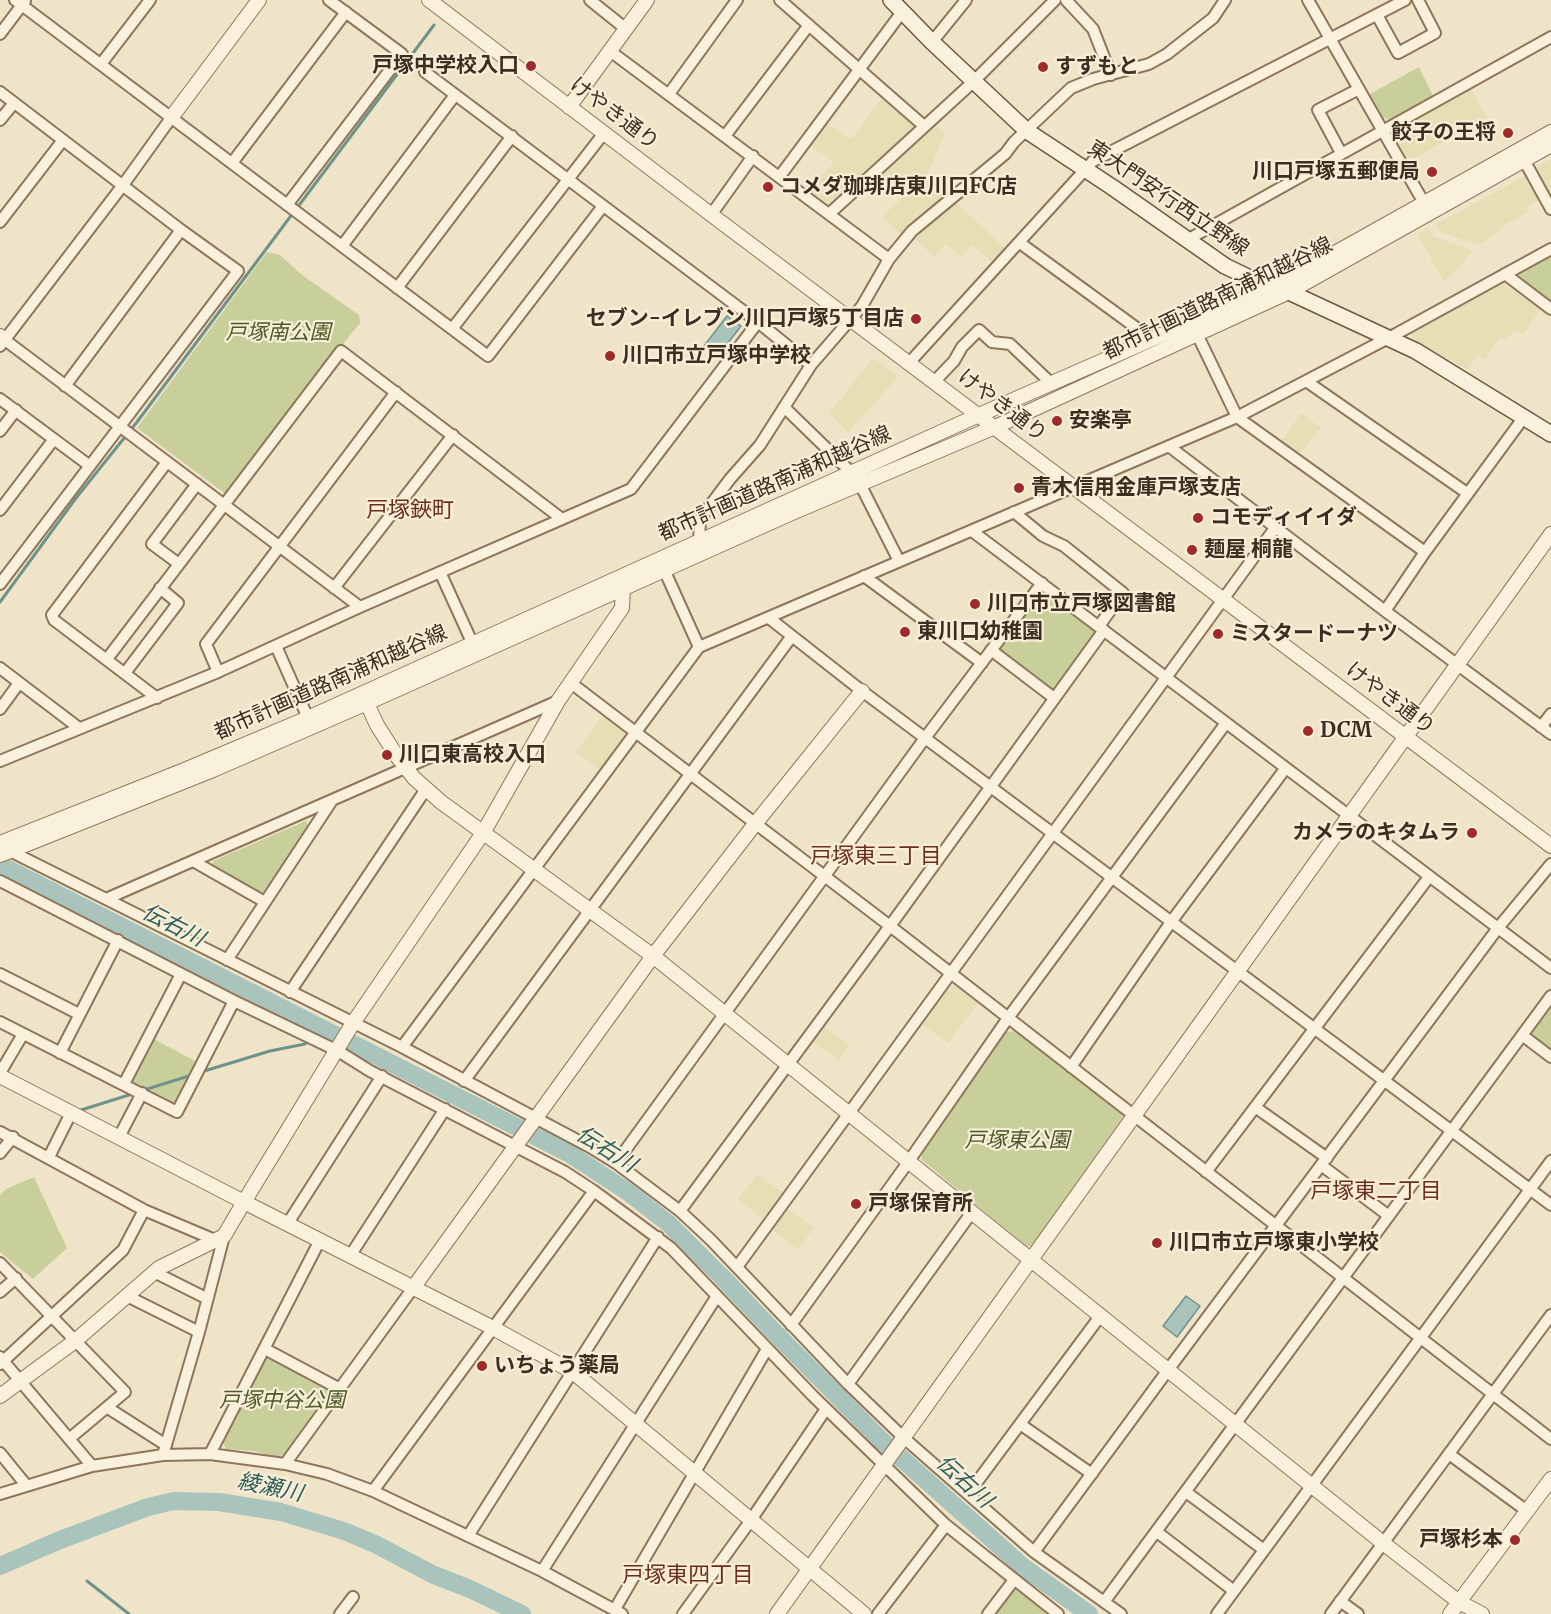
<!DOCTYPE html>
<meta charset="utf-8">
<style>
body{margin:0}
canvas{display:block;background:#f0e4c8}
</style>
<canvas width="1551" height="1614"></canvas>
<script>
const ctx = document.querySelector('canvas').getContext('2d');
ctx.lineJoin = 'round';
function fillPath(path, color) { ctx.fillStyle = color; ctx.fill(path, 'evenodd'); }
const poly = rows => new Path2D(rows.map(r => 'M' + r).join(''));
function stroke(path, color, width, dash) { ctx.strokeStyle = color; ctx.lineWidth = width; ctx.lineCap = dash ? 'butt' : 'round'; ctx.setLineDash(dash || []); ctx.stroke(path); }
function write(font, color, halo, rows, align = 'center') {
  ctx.font = font + ' Merriweather,"Noto Sans JP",serif'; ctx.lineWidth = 4.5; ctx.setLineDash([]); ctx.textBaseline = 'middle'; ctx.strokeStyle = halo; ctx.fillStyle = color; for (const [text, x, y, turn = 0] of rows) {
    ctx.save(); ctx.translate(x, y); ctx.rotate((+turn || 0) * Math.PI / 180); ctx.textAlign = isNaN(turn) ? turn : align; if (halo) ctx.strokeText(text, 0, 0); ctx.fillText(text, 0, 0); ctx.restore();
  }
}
const farmland = poly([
 [1470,87,1487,118,1407,162,1392,137,1393,129],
 [883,97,916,126,832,204,825,205,809,192,834,162,811,146,827,123,851,139],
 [934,123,945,133,928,173,947,194,900,235,883,216,902,198,880,175],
 [1551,159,1551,199,1537,175,1538,166],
 [1523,177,1529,178,1539,200,1528,206,1530,211,1506,224,1486,241,1478,245,1440,232,1436,224],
 [956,202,1008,251,995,265,973,245,961,257,946,244,934,257,913,237],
 [1429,228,1433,236,1473,251,1454,272,1444,281,1417,234],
 [1504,283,1541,309,1523,334,1515,330,1506,340,1500,337,1485,359,1477,356,1468,370,1414,340,1410,334],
 [873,358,899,376,848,432,828,413,840,400],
 [1301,413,1321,428,1298,456,1280,443],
 [604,715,624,729,626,736,600,770,575,752],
 [949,986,957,986,978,1003,948,1043,921,1024],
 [822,1025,850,1045,839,1060,811,1040],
 [757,1174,786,1194,766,1221,738,1200],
 [786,1208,814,1228,798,1249,771,1229]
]);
const green = poly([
 [1419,67,1433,96,1389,120,1383,117,1370,94],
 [267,252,280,255,302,275,359,315,360,323,342,345,340,344,227,495,137,428],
 [1551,254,1551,304,1518,280,1517,275,1520,271],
 [1043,592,1095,628,1097,634,1055,690,1051,692,1000,653,998,647,1037,595],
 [306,821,308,826,264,892,260,892,212,867,213,861],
 [1551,1004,1551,1053,1531,1039,1531,1031],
 [1015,1031,1121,1112,1122,1118,1031,1246,1026,1246,922,1160,921,1150,1007,1032],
 [152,1038,197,1062,177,1101,170,1104,134,1085,131,1078],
 [34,1177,67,1248,33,1279,0,1252,0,1195,6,1189],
 [271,1357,332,1390,286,1454,277,1457,254,1451,226,1449,223,1442,266,1359],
 [1017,1590,1049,1614,993,1614,1010,1591]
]);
const water = poly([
 [727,316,741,326,718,356,704,346,727,316],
 [1186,1296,1200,1306,1177,1337,1163,1326,1186,1296]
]);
const stream = poly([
 [297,208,434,25],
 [0,602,76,498,137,422,293,213],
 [312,1035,318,1026],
 [201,1072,270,1051,305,1044,308,1040],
 [144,1090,192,1075],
 [78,1111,132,1094],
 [87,1581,129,1614]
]);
const river = poly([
 [0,865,570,1154,628,1192,669,1224,721,1276,780,1338,882,1441,1022,1566,1089,1614],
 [0,1566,60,1540,148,1507,174,1501,219,1502,281,1512,344,1531,375,1544,434,1575,470,1589,522,1614]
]);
const minor = poly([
 [15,0,488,356,603,206],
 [590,0,626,29],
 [780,0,924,126],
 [1066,0,1093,29,1111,75],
 [1308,0,1424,203],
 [1377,15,1398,53,1435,33,1418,0],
 [0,34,25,1],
 [932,42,966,0],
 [610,51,889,259],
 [101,64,150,0],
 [425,72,758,322,811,365],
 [0,92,181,230,238,271,0,584],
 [669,94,737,0],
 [0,120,14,103],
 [725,136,809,25],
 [1341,153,1318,110,1359,89],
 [1524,160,1551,209],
 [232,163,346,12],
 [780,176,902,12],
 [287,205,402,54,329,0],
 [829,214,973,82,1055,0],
 [711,215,753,156],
 [0,222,63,140],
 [1187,240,1551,37],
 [1020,243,1153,340],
 [342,246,455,95],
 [1505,274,1551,309],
 [397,288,512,136],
 [452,329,604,133],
 [1197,334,1237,417,1425,552],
 [5,340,360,607],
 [0,346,123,185,171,118],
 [909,363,1093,161,1405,0],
 [1306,381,1467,493],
 [934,382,954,361,962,347,979,330,992,342,1010,344,1052,384],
 [65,386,181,230],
 [0,399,90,466],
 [784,407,857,478,899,561],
 [0,431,16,410],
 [1170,447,1385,611,1551,734],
 [0,510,54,439],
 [1014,512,1043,536,1064,546,1123,593,1099,626],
 [972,531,1551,968],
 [699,542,700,519,730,479,760,445,811,365,862,306,889,259,912,231,1005,154,1014,142,1071,88,1093,79,1149,64,1167,54,1213,18,1225,0],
 [179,564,152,544,197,484],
 [662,565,699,647],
 [440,572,476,651],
 [864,576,982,663],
 [334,588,453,435],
 [1385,611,1425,552,1524,417],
 [769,618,862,691,1551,1205],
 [276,646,308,718],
 [991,650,1054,698],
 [107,659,341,351,562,519],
 [0,668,79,728],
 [218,672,206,644,396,392],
 [125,673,178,603,160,588],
 [571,683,890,926,1551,1439],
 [157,698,54,620,52,615,167,462],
 [0,709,19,683],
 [1541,727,1551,714],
 [0,761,218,672,360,607,631,489,758,322],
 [6,849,402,1047,590,1147,616,1163,680,1211,711,1240,848,1384,904,1438,1034,1552,1121,1614],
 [193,861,265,902],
 [0,881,234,1001,338,1051,370,1071,565,1172,594,1191,671,1248,813,1396,946,1525,1058,1614],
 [106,899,558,701],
 [227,960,331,802],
 [0,974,79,1014],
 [290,992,426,789],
 [0,1022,177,1112,234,1001],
 [1522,1035,1551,1057],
 [402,1047,699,647,1237,417,1396,334,1551,249],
 [60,1053,118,940],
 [1071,1067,1171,922,1285,769],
 [0,1073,23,1034],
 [464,1081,792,636],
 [124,1084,181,974],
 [1255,1107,1327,1158],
 [0,1132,144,1210],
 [119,1137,142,1093],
 [0,1153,13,1137],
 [49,1157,71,1113],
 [616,1163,925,738,1042,583],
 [1321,1165,1389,1216],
 [1206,1172,1429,877],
 [680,1211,890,926,1104,630],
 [288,1223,382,1076],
 [350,1256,445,1109],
 [0,1263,125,1392,69,1439],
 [737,1267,1275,528],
 [154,1272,206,1298],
 [0,1292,16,1278],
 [127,1296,199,1332],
 [791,1325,909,1161,1008,1018,1226,723],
 [265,1349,340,1389],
 [0,1357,92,1466,163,1455,210,1454,285,1464,327,1474,373,1491,468,1536,542,1571,622,1614],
 [0,1364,123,1250,144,1210,215,1240],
 [848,1384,972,1212],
 [108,1408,166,1445],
 [1020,1424,1092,1474],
 [0,1453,26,1485],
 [210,1454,320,1240],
 [1449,1454,1527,1511],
 [163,1455,199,1332,224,1236],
 [285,1464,413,1288],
 [373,1491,594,1191],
 [1186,1492,1264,1550],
 [0,1494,92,1466],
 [968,1494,1101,1315],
 [1157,1532,1234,1591],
 [468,1536,658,1237],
 [1034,1552,1168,1370,1498,928,1551,864],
 [542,1571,717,1296],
 [1340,1601,1358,1614],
 [1104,1602,1551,996],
 [615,1609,767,1349],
 [340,1614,353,1597],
 [683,1614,751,1520,826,1409],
 [878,1614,946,1525],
 [988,1614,1014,1580],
 [1217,1614,1551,1161],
 [1331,1614,1551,1315]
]);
const tertiary = poly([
 [429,0,717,219,1551,846],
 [569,107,647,0],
 [171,118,259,0],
 [0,336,5,340],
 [623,589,622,608,558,701,483,833,353,1023,244,1202,493,1328,573,1372,864,1614],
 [364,697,377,725,396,755,414,778,441,802,653,956,1383,1543,1459,1602,1482,1614],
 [0,843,182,771,308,718,979,415,1271,287,1301,272,1551,132],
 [0,855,213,770,367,703,794,512,995,427,1289,292,1551,145],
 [0,1076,244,1202,224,1236,159,1268,75,1341,0,1396],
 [413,1288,653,956,755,824,862,691],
 [777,1614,1551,534],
 [1450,1614,1551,1479]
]);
const secondary = poly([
 [891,0,932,42,1027,131,1112,187,1225,266,1252,279,1289,292,1416,351,1551,434]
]);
const markers = [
 [531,66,6,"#9e2a2b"],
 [1043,67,6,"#9e2a2b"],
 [1508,133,6,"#9e2a2b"],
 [1432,172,6,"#9e2a2b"],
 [768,187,6,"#9e2a2b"],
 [916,319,6,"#9e2a2b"],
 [610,356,6,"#9e2a2b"],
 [1057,421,6,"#9e2a2b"],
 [1019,488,6,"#9e2a2b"],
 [1198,518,6,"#9e2a2b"],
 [1192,550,6,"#9e2a2b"],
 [975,604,6,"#9e2a2b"],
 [905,632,6,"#9e2a2b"],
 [1218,634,6,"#9e2a2b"],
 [1308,731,6,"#9e2a2b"],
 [387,755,6,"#9e2a2b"],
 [1472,833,6,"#9e2a2b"],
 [856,1204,6,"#9e2a2b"],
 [1157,1243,6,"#9e2a2b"],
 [482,1366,6,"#9e2a2b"],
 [1515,1540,6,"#9e2a2b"]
];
const poiNames = [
 ["戸塚中学校入口",519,66,"right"],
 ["すずもと",1055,67],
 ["餃子の王将",1496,133,"right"],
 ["川口戸塚五郵便局",1420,172,"right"],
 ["コメダ珈琲店東川口FC店",780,187],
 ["セブン-イレブン川口戸塚5丁目店",904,319,"right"],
 ["川口市立戸塚中学校",622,356],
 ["安楽亭",1069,421],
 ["青木信用金庫戸塚支店",1031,488],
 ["コモディイイダ",1210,518],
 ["麺屋 桐龍",1204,550],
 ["川口市立戸塚図書館",987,604],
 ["東川口幼稚園",917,632],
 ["ミスタードーナツ",1230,634],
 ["DCM",1320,731],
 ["川口東高校入口",399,755],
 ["カメラのキタムラ",1460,833,"right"],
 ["戸塚保育所",868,1204],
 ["川口市立戸塚東小学校",1169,1243],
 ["いちょう薬局",494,1366],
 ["戸塚杉本",1503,1540,"right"]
];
const streetNames = [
 ["けやき通り",614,114,37],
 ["東大門安行西立野線",1168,199,34],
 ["都市計画道路南浦和越谷線",1218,299,-26],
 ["けやき通り",1002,406,37],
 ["都市計画道路南浦和越谷線",775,484,-24],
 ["都市計画道路南浦和越谷線",331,683,-24],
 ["けやき通り",1390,699,37]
];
const parkNames = [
 ["戸塚南公園",278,333],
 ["戸塚東公園",1017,1141],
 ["戸塚中谷公園",282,1401]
];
const neighbourhoodNames = [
 ["戸塚鋏町",410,511],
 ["戸塚東三丁目",876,857],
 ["戸塚東二丁目",1376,1192],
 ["戸塚東四丁目",688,1576]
];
const waterNames = [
 ["伝右川",173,926,27],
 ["伝右川",606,1150,32],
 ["伝右川",964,1482,42],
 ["綾瀬川",270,1488,12]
];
fillPath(farmland, '#e6deb5');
fillPath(green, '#c9cf9b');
fillPath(water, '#a9c4bc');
stroke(water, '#6f938a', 1.5);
stroke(stream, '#6f938a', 3);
stroke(river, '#a9c4bc', 18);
stroke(minor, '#8d765c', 14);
stroke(tertiary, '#8d765c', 16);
stroke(secondary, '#6f573f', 18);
stroke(minor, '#faf1dc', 10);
stroke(tertiary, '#faf1dc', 14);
stroke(secondary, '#faf1dc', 15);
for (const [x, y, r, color] of markers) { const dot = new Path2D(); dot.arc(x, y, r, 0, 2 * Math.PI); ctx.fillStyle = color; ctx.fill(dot); stroke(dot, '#f7eed8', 2); }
write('bold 21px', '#3d2e20', '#f7eed8', poiNames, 'left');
write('21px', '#3d2e20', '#f7eed8', streetNames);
write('italic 21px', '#4d5a26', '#f7eed8', parkNames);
write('22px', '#6b2e1e', '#f7eed8', neighbourhoodNames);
write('italic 22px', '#2f5d5a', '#f7eed8', waterNames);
</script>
